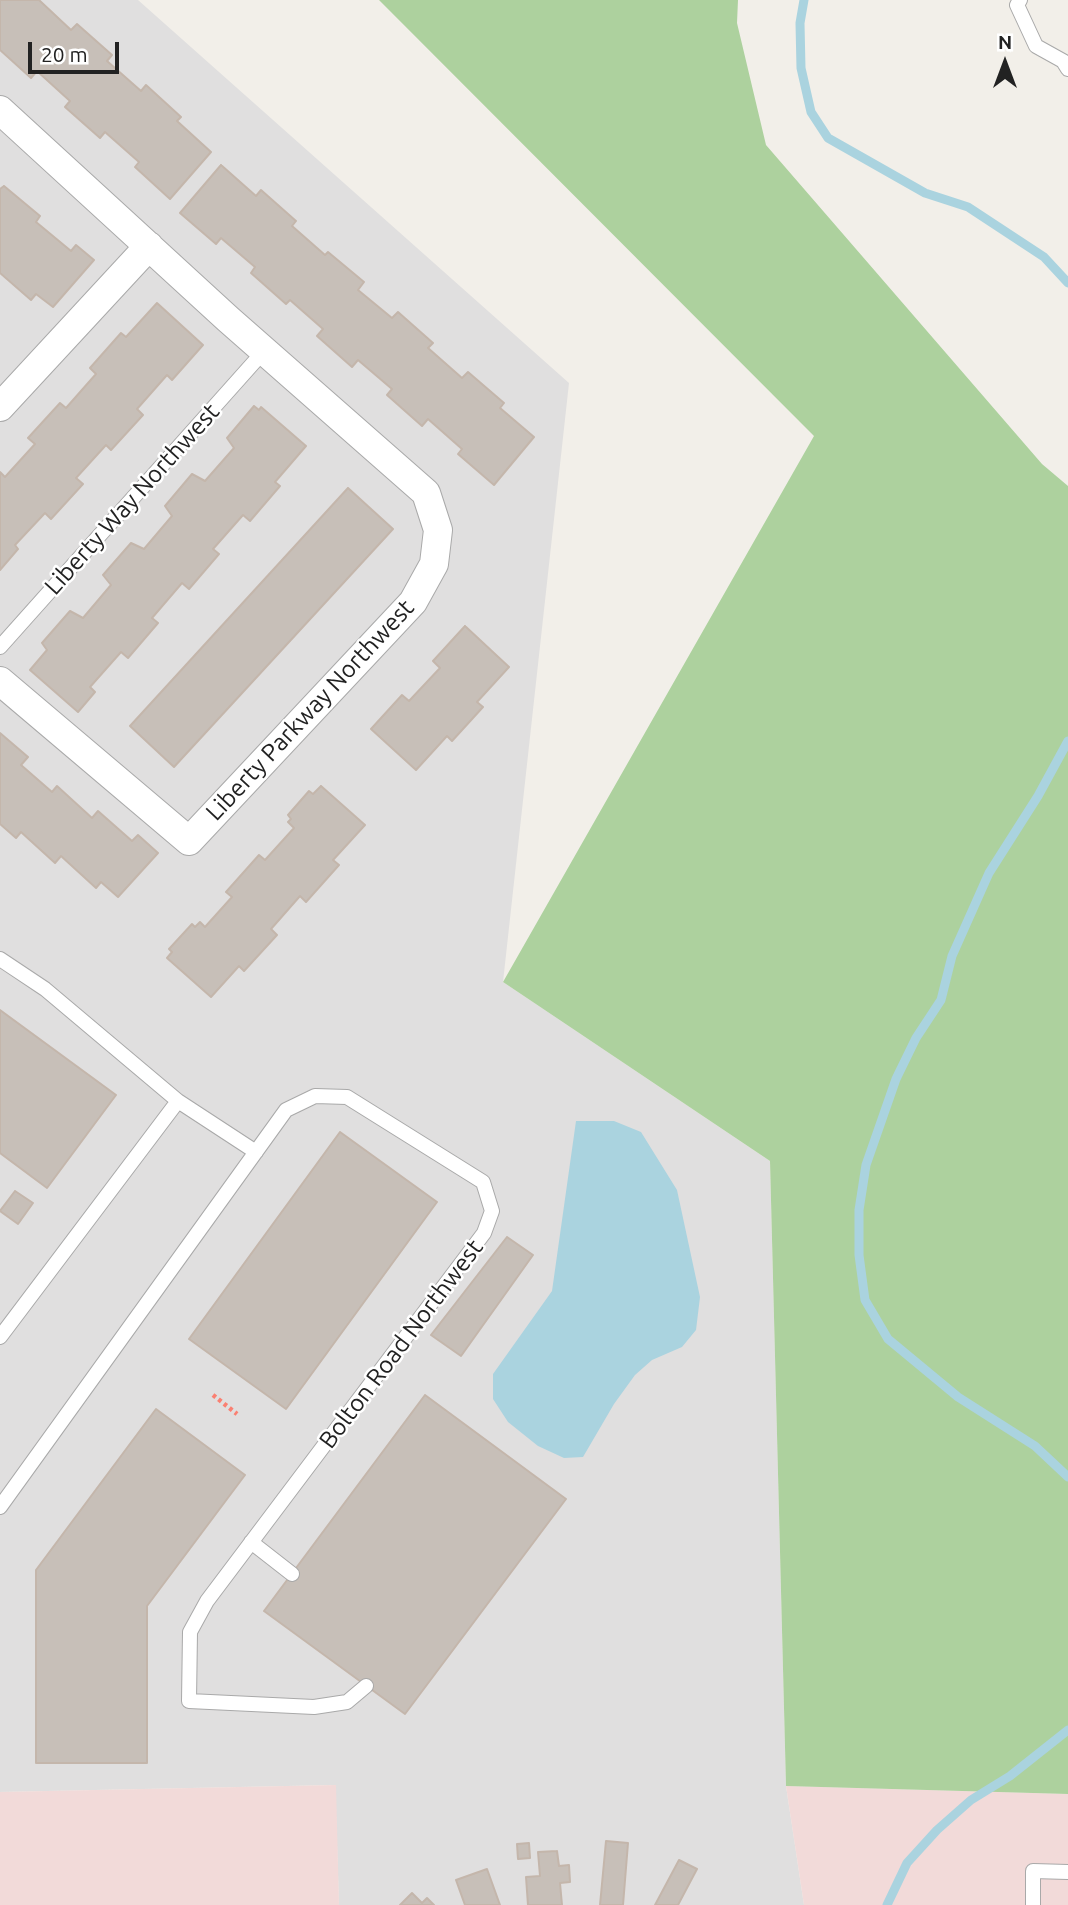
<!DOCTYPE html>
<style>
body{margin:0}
#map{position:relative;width:1068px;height:1905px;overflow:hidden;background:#f2efe9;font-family:Ubuntu,sans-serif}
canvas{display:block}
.north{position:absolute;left:970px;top:28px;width:70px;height:70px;-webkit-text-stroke:5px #fff;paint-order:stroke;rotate:0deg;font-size:19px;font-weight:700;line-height:28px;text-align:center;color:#222}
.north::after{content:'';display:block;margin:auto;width:24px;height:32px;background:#222;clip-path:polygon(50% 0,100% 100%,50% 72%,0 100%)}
.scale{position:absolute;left:28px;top:42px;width:91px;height:32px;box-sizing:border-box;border:4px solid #222;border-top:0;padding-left:9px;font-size:21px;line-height:24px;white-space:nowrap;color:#222;-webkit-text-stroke:5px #fff;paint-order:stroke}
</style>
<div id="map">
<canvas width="1068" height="1905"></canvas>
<div class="north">N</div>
<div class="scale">20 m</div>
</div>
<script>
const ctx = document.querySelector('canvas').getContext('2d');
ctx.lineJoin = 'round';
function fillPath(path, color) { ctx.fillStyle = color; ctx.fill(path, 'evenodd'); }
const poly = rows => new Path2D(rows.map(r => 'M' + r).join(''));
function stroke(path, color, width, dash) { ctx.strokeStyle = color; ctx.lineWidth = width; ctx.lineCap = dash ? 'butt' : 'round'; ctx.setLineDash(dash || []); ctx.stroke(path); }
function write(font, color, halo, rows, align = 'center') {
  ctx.font = font + ' Ubuntu,sans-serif'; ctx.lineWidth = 5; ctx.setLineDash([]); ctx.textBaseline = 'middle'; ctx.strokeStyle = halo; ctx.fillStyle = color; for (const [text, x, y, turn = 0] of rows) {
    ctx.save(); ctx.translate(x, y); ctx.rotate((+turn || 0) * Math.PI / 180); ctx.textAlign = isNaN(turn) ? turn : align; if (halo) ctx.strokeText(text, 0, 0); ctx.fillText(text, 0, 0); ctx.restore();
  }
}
const residential = poly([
 [0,0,138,0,569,383,503,982,770,1161,786,1786,804,1905,339,1905,335,1785,0,1792]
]);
const commercial = poly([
 [336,1785,339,1905,0,1905,0,1792],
 [786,1786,1068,1794,1068,1905,804,1905]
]);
const forest = poly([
 [379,0,738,0,737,23,766,145,1042,464,1068,486,1068,1794,786,1786,770,1161,503,982,814,436]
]);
const water = poly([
 [576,1121,614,1121,641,1132,677,1190,700,1297,696,1330,682,1347,652,1360,635,1375,614,1404,583,1457,564,1458,538,1446,508,1422,493,1399,493,1374,552,1291]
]);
const stream = poly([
 [804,0,800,23,801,68,811,112,828,138,925,193,968,207,1044,257,1068,283],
 [1068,741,1038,796,989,873,952,956,941,1000,916,1038,896,1079,866,1165,859,1210,859,1255,865,1300,888,1339,958,1397,1035,1446,1068,1477],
 [887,1905,907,1863,937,1830,971,1800,1010,1776,1068,1730]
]);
const building = poly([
 [0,0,39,0,71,30,77,24,112,55,107,61,141,91,146,85,181,117,177,121,211,152,170,199,135,167,139,162,105,132,100,138,65,107,70,101,37,71,31,78,0,50,0,0],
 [221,165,256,196,261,190,296,221,292,226,325,255,328,252,364,282,358,290,392,318,398,312,433,343,428,348,462,378,468,372,504,403,500,408,534,437,494,485,458,454,462,449,428,419,422,426,387,395,392,389,358,360,352,367,317,336,323,329,290,300,286,304,251,273,255,267,221,238,216,244,180,213,221,165],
 [4,186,40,216,36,222,71,251,76,245,94,260,53,307,36,294,31,300,0,273,0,189,4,186],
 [157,303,203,345,172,380,167,375,137,409,143,415,111,450,106,445,76,478,83,484,51,519,45,513,15,545,18,549,0,570,0,472,5,477,35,444,28,438,60,403,66,408,96,374,90,368,121,333,126,337,157,303],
 [254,406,259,410,261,407,306,446,275,482,280,486,250,521,243,515,213,549,219,554,189,589,182,583,152,618,158,623,128,658,121,652,90,687,95,692,78,712,30,670,47,650,42,643,70,611,83,618,111,585,103,575,131,543,144,549,172,516,165,506,192,474,205,481,234,448,227,438,254,406],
 [348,488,393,529,174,767,130,726,348,488],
 [465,626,509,667,477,702,483,707,452,741,447,736,416,770,371,729,402,695,409,701,440,668,433,661,465,626],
 [0,733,28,757,21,765,52,792,57,786,92,818,98,811,132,841,138,835,158,853,118,897,101,882,96,888,61,856,55,863,21,832,16,838,0,824,0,733],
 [321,786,365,825,333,860,339,865,306,902,300,896,271,929,277,935,244,971,239,966,211,997,167,958,172,952,169,949,192,924,195,927,200,922,205,927,232,897,226,892,259,855,265,860,294,828,288,822,291,819,288,815,309,791,313,794,321,786],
 [0,1010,116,1095,47,1188,0,1153,0,1010],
 [340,1132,437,1202,286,1409,189,1339,340,1132],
 [15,1191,33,1203,18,1224,0,1211,15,1191],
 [507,1237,533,1255,461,1356,431,1335,507,1237],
 [425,1395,566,1499,405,1714,264,1611,425,1395],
 [156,1409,245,1475,147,1606,147,1763,36,1763,36,1570,156,1409],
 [606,1841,628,1843,623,1905,600,1905,606,1841],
 [529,1843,530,1858,518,1859,517,1844,529,1843],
 [557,1851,559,1866,569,1865,570,1882,560,1883,562,1905,528,1905,526,1877,540,1876,538,1852,557,1851],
 [679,1860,697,1869,678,1905,655,1905,679,1860],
 [487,1869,500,1905,465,1905,456,1880,487,1869],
 [412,1893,422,1903,427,1898,434,1905,400,1905,412,1893]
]);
const path = poly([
 [213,1395,237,1414]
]);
const service = poly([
 [1020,0,1017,5,1036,46,1063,61,1068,69],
 [0,647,264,351],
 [0,959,45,989,178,1101],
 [0,1337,178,1101,256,1152],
 [0,1507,286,1110,315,1096,347,1097,483,1182,492,1211,484,1233,207,1601,190,1632,189,1701,314,1707,347,1702,366,1686],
 [251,1542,292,1574],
 [1033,1905,1033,1871,1068,1872]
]);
const minor = poly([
 [0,110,228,319,426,493,438,530,434,564,413,602,189,841,0,681],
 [0,407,149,246]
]);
const streetNames = [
 ["Liberty Way Northwest",132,499,-48],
 ["Liberty Parkway Northwest",310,710,-47],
 ["Bolton Road Northwest",401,1344,-53]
];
fillPath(residential, '#e0dfdf');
fillPath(commercial, '#f2dad9');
fillPath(forest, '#add19e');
fillPath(water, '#aad3df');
stroke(stream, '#aad3df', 9);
fillPath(building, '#c7bfb8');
stroke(building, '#c4b6ab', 2);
stroke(service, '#a9a9a9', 16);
stroke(minor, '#a9a9a9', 30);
stroke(path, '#fa8072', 4.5, [3.5, 3.5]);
stroke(service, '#fff', 14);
stroke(minor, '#fff', 28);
write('24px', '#222', '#fff', streetNames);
</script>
